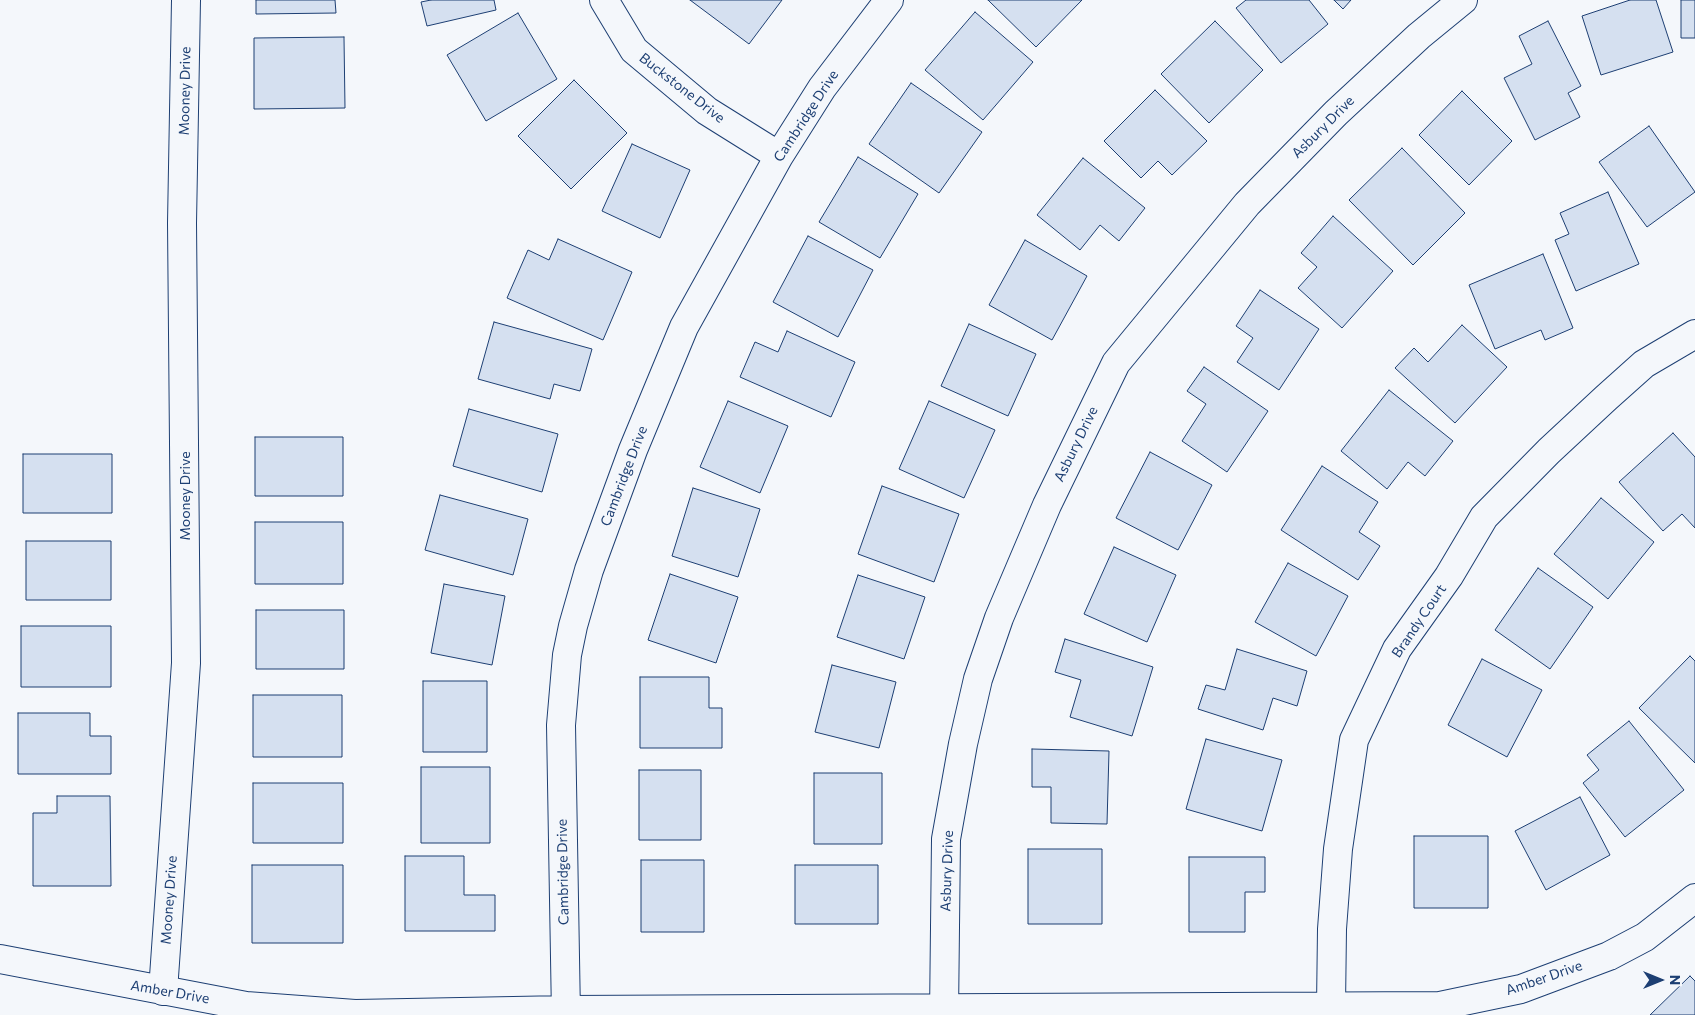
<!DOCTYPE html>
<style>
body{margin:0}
#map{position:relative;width:1695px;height:1015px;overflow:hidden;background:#f4f7fb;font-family:Commissioner,sans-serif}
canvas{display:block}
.north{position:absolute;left:1635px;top:955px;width:50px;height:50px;-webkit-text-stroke:4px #f4f7fb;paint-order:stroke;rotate:90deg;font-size:14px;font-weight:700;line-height:20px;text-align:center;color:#1d3f73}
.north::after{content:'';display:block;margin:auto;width:18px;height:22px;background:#1d3f73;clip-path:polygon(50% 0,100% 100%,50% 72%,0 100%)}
</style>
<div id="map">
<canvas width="1695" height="1015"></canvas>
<div class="north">N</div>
</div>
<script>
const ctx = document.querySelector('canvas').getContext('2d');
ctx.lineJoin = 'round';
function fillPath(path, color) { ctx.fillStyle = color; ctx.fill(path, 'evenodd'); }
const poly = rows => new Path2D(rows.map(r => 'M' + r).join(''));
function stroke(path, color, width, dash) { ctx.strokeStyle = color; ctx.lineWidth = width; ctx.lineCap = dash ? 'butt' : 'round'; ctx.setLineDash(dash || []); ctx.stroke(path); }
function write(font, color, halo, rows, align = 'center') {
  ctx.font = font + ' Commissioner,sans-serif'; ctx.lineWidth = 4; ctx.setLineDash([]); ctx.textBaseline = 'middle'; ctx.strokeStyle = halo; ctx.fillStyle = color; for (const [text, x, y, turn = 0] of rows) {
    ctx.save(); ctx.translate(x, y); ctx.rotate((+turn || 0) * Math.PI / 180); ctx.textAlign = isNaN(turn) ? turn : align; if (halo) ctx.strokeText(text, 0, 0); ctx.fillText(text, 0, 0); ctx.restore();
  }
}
const building = poly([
 [256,0,335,0,336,13,256,14,256,0],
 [431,0,494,0,496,10,427,26,421,2,431,0],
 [690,0,782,0,749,44,690,0],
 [988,0,1082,0,1036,47,988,0],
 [1246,0,1309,0,1328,24,1281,63,1236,8,1246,0],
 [1334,0,1351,0,1343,9,1334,0],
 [1630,0,1656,0,1673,52,1601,75,1582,16,1630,0],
 [1681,0,1695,0,1695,38,1681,38,1681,0],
 [975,12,1033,62,983,120,925,70,975,12],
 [518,13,557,79,486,121,447,55,518,13],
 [1215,21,1263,70,1209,123,1161,74,1215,21],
 [1548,21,1581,86,1568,93,1580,117,1535,140,1504,78,1532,64,1519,36,1548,21],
 [344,37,345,108,254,109,254,38,344,37],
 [574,80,627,133,571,189,518,136,574,80],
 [911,83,982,132,939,193,869,144,911,83],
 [1155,90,1207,141,1172,175,1158,161,1141,178,1104,141,1155,90],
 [1462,91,1512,141,1469,185,1419,135,1462,91],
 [1649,126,1695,192,1647,227,1599,162,1649,126],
 [632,144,690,170,660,238,602,211,632,144],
 [1402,148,1465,213,1413,265,1349,200,1402,148],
 [858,157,918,194,880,258,819,222,858,157],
 [1083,158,1145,208,1119,241,1100,225,1080,250,1037,215,1083,158],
 [1608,192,1639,264,1576,291,1555,240,1569,234,1560,213,1608,192],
 [1333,216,1393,271,1342,328,1298,288,1317,267,1301,253,1333,216],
 [808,236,873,270,838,337,773,302,808,236],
 [558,239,632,272,603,340,507,298,528,250,549,260,558,239],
 [1025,240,1087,276,1052,340,989,305,1025,240],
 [1543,254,1573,328,1545,340,1541,330,1495,349,1469,285,1543,254],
 [1260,290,1319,329,1279,390,1237,362,1253,338,1236,326,1260,290],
 [494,322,592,349,580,391,554,384,550,399,478,379,494,322],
 [969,324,1036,354,1008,416,941,386,969,324],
 [1462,325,1507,367,1455,423,1395,368,1414,348,1428,362,1462,325],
 [787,331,855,362,831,417,740,377,755,342,778,352,787,331],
 [1204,367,1268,411,1227,472,1182,441,1206,404,1187,391,1204,367],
 [1389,390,1453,441,1425,476,1408,462,1387,489,1341,451,1389,390],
 [728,401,788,426,760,493,700,467,728,401],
 [929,401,995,430,964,498,899,469,929,401],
 [469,409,558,434,542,492,453,466,469,409],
 [1673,433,1695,457,1695,528,1682,514,1663,531,1619,482,1673,433],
 [255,437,343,437,343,496,255,496,255,437],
 [1150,452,1212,485,1178,550,1116,518,1150,452],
 [23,454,112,454,112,513,23,513,23,454],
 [1322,466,1378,502,1359,532,1380,546,1358,580,1281,530,1322,466],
 [882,486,959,514,934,582,858,554,882,486],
 [693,488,760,509,738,577,672,556,693,488],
 [440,495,528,519,513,575,425,550,440,495],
 [1601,498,1654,542,1608,599,1554,554,1601,498],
 [255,522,343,522,343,584,255,584,255,522],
 [26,541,111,541,111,600,26,600,26,541],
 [1114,547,1176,575,1147,642,1084,614,1114,547],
 [1288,563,1348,596,1316,656,1255,622,1288,563],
 [1538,568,1593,607,1550,669,1495,630,1538,568],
 [670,574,738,597,716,663,648,640,670,574],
 [858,575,925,597,904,659,837,637,858,575],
 [444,584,505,596,492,665,431,653,444,584],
 [256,610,344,610,344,669,256,669,256,610],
 [21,626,111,626,111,687,21,687,21,626],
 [1065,639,1153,667,1132,736,1070,717,1081,680,1055,672,1065,639],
 [1237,649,1307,671,1297,706,1273,698,1263,730,1198,709,1206,685,1225,690,1237,649],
 [1690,656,1695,661,1695,763,1639,708,1690,656],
 [1482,659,1542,690,1507,757,1448,725,1482,659],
 [832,665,896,682,879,748,815,732,832,665],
 [640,677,709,677,709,708,722,708,722,748,640,748,640,677],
 [423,681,487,681,487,752,423,752,423,681],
 [253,695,342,695,342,757,253,757,253,695],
 [18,713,90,713,90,736,111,736,111,774,18,774,18,713],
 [1629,721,1684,790,1625,837,1583,783,1599,770,1587,755,1629,721],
 [1206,739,1282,760,1262,831,1186,809,1206,739],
 [1032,749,1109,751,1107,824,1051,823,1051,787,1032,787,1032,749],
 [421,767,490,767,490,843,421,843,421,767],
 [639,770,701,770,701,840,639,840,639,770],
 [814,773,882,773,882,844,814,844,814,773],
 [253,783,343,783,343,843,253,843,253,783],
 [57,796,110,796,111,886,33,886,33,813,57,813,57,796],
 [1580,797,1610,855,1546,890,1515,831,1580,797],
 [1414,836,1488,836,1488,908,1414,908,1414,836],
 [1028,849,1102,849,1102,924,1028,924,1028,849],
 [405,856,464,856,464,895,495,895,495,931,405,931,405,856],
 [1189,857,1265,857,1265,892,1245,892,1245,932,1189,932,1189,857],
 [641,860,704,860,704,932,641,932,641,860],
 [252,865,343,865,343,943,252,943,252,865],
 [795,865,878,865,878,924,795,924,795,865],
 [1690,976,1695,981,1695,1015,1650,1015,1690,976]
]);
const minor = poly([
 [604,0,634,50,707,111,779,156],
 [0,959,246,1006,355,1014,566,1010,1440,1006,1521,989,1609,956,1645,937,1695,898],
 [163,991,186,663,182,223,186,0],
 [1331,1006,1332,929,1338,849,1354,740,1397,649,1449,576,1484,517,1549,451,1606,398,1644,364,1695,334],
 [566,1015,561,725,567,655,573,626,589,570,633,450,684,327,779,156,822,88,889,0],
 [944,1015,946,839,963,744,978,679,999,618,1047,505,1116,363,1247,204,1336,113,1419,36,1463,0]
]);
const streetNames = [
 ["Buckstone Drive",682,88,38],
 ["Mooney Drive",185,91,-89],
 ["Cambridge Drive",806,116,-57],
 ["Asbury Drive",1323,127,-45],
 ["Asbury Drive",1076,444,-64],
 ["Cambridge Drive",624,476,-69],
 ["Mooney Drive",185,496,-90],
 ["Brandy Court",1419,621,-56],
 ["Asbury Drive",947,871,-88],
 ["Cambridge Drive",563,872,-91],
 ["Mooney Drive",169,900,-86],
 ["Amber Drive",1544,978,-19],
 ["Amber Drive",170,992,10]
];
fillPath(building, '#d5e0f0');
stroke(building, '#1d3f73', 1);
stroke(minor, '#1d3f73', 30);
stroke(minor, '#f4f7fb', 28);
write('14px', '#1d3f73', '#f4f7fb', streetNames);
</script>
